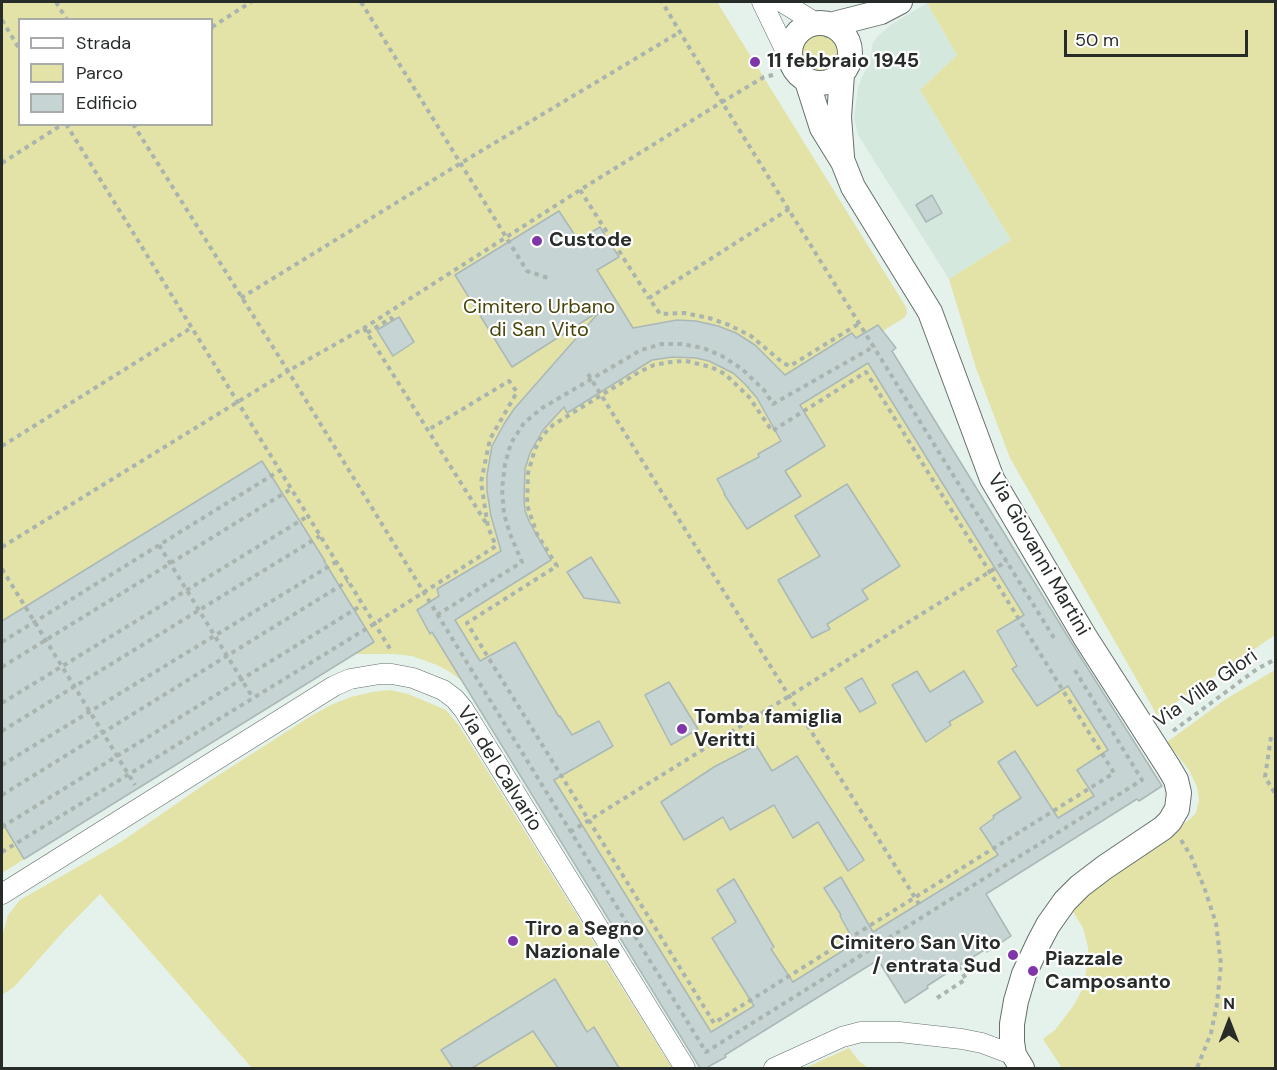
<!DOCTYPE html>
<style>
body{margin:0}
#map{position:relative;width:1277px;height:1070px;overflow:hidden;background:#e5f1eb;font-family:"DM Sans",sans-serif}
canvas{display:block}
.frame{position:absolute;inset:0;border:3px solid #272c29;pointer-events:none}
.legend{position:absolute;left:18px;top:18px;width:195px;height:108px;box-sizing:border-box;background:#fff;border:2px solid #a9aba9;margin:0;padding:8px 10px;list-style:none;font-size:18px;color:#272c29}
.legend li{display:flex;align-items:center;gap:12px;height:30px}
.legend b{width:30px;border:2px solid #a9aba9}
.north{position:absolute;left:1199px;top:992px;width:60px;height:60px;-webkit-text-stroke:4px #fff;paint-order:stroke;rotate:0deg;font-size:16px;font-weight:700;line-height:24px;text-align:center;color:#272c29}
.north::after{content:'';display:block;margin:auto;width:21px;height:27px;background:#272c29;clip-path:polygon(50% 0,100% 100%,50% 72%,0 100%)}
.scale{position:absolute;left:1064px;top:30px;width:184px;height:27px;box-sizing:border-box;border:3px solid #272c29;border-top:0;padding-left:8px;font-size:18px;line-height:21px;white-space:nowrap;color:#272c29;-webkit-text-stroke:4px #fff;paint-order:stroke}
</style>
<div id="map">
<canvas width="1277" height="1070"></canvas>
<div class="frame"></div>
<ul class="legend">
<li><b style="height:8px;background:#fff"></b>Strada</li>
<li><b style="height:16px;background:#e3e2a7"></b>Parco</li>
<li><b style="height:16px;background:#c6d4d3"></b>Edificio</li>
</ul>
<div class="north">N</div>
<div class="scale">50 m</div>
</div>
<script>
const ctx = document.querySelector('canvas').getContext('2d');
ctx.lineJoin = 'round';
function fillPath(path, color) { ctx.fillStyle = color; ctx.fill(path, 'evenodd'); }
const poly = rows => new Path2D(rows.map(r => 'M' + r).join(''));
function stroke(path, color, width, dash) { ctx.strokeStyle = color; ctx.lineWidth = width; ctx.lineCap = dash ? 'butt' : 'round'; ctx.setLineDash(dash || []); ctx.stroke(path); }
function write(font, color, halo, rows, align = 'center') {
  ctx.font = font + ' "DM Sans",sans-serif'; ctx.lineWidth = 4.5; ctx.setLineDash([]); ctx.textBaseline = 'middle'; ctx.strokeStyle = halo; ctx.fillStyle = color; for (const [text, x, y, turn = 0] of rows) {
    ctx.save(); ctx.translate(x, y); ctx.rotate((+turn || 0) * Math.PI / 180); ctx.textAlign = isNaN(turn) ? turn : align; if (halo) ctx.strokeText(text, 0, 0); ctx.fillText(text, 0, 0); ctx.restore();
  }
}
const built = poly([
 [927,3,957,55,920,90,1011,240,949,279,858,135,854,118,858,88,862,77,867,68,871,58,872,45,876,38,892,24]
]);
const green = poly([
 [2,2,717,2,906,307,907,313,905,317,883,331,896,348,892,351,1146,762,1148,762,1162,786,1139,801,1136,799,986,894,1011,936,987,952,985,950,958,966,927,986,928,988,905,1003,877,960,725,1055,726,1057,706,1068,700,1068,462,681,450,672,437,665,412,656,393,654,354,654,2,873],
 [20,20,212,20,212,124,20,124],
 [930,2,1275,2,1275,635,1157,715,1010,458,976,368,949,279,1011,240,920,90,957,55,927,3],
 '801 53a18 18 0 1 1 36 0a18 18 0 1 1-36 0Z',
 [1275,670,1275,1068,1062,1068,1043,1039,1055,1030,1074,1005,1079,996,1084,985,1088,957,1088,947,1083,928,1070,907,1166,835,1189,820,1196,813,1199,800,1197,787,1189,770,1167,742,1226,699],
 [390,690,408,694,446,710,460,727,672,1068,252,1068,100,894,62,933,14,987,2,995,2,937,8,915,20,900,121,842,208,782,311,716,331,705,351,697,372,692],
 [849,1048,859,1061,868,1068,805,1068]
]);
const building = poly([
 [932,195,942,213,926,222,916,205,932,195],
 [559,211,578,240,600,227,619,257,597,270,633,328,677,320,696,321,718,326,736,333,755,345,785,375,852,333,856,338,878,325,896,348,892,351,1073,645,1162,786,1139,801,1137,799,986,894,1011,936,987,952,986,949,958,966,927,986,928,988,905,1003,878,960,725,1055,726,1057,706,1068,700,1068,432,632,430,634,417,610,439,596,437,589,501,551,491,516,487,491,487,475,492,446,504,424,514,409,601,310,512,367,455,275,559,211],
 [673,357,696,358,709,361,733,373,745,384,757,398,781,441,758,454,759,457,717,479,725,494,724,494,747,529,801,496,785,471,825,446,800,405,868,363,1024,615,997,631,1017,666,1012,669,1037,706,1068,686,1108,750,1077,770,1094,796,1058,818,1015,751,998,762,1021,798,993,816,994,818,980,828,998,855,873,932,841,877,824,888,841,915,840,916,855,943,793,982,771,949,774,947,734,879,717,890,736,922,712,938,754,1006,711,1032,554,780,613,746,599,721,572,735,560,716,559,717,515,642,480,661,455,620,551,560,530,523,525,511,524,498,525,469,530,453,543,430,564,407,567,413,652,360,673,357],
 [399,317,414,342,393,356,377,330,399,317],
 [262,461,325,561,324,561,374,642,24,859,2,822,2,621,262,461],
 [847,484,900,566,862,590,868,599,827,624,830,629,812,638,778,580,820,556,795,516,847,484],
 [591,557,620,603,584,598,567,572,591,557],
 [917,671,930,692,964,671,983,702,949,722,951,725,926,742,892,685,917,671],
 [862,678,876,703,860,712,845,688,862,678],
 [669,682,698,729,671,745,645,695,669,682],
 [756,745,772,771,797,756,864,860,848,871,818,822,793,838,774,805,730,830,723,817,684,840,661,802,714,767,756,745],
 [555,979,587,1032,594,1027,619,1068,558,1068,533,1031,472,1068,453,1068,441,1050,555,979]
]);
const path = poly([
 [56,2,67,20],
 [361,2,527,271,548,278],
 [2,20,20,50],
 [212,27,251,2],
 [773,75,764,77,722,102,1054,638],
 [66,124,392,652],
 [133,124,288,371,364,328,580,190,722,102,662,2],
 [2,163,63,124],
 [580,190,649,298],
 [789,209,649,298,660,314,684,313,709,318,729,325,751,336,783,363,790,366,860,323],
 [241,298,461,163,680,32],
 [364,328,486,523],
 [367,333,391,318,393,320],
 [686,361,711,367,725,374,749,397,772,431,866,372,1114,773,714,1023,467,623,557,566,537,534,527,505,528,473,535,449,542,436,553,425,639,372,654,365,671,362,686,361],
 [588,374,919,904],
 [2,446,191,328],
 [159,545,253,698],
 [2,547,288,371,706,1052,1142,780,1073,667],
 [2,569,135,785],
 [437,615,522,562,510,534,504,514,502,489,505,464,511,443,524,423,542,408,641,350,662,344,682,344,703,348,722,356,742,369,764,390,773,404,875,346],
 [2,642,279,471],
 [2,667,291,489],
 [2,703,308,516],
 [2,731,320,536],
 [1173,731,1257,669,1276,659],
 [1271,737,1265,777,1276,795],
 [2,765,336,562],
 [2,795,348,581],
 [2,827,362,605],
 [570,832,1007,561],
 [1181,840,1191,856,1204,887,1216,923,1221,964,1217,1004,1211,1033,1197,1068],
 [2,852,374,624,496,546,488,527,481,482,490,439,517,392,509,381,428,430],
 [937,998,966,979,958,966]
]);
const minor = poly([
 [762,2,791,62],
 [782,2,816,23],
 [2,894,334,686,350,679,380,674,392,674,413,678,443,690,455,699,464,710,685,1068],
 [774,1068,842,1037,861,1032,899,1032,962,1039,982,1043,1014,1055]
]);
const tertiary = poly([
 '790 53a30 30 0 1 1 60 0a30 30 0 1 1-60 0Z',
 [830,25,881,12,900,2],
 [842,74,839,117,842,157],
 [807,81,822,128,843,162,853,187,930,312,992,479,1085,637,1169,768,1176,780,1179,793,1177,809,1170,821,1163,828,1105,867,1080,886,1065,901,1048,925,1039,942,1024,974,1016,1001,1012,1024,1012,1042,1014,1055,1022,1068]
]);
const markers = [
 [755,62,6,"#7e36a9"],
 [537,241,6,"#7e36a9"],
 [682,729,6,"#7e36a9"],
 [513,941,6,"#7e36a9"],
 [1013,955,6,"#7e36a9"],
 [1033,971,6,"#7e36a9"]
];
const poiNames = [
 ["11 febbraio 1945",767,62],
 ["Custode",549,241],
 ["Tomba famiglia",694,718],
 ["Veritti",694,741],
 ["Tiro a Segno",525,930],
 ["Nazionale",525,953],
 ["Cimitero San Vito",1001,944,"right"],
 ["/ entrata Sud",1001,967,"right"],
 ["Piazzale",1045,960],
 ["Camposanto",1045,983]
];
const parkNames = [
 ["Cimitero Urbano",539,308],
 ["di San Vito",539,331]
];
const streetNames = [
 ["Via Giovanni Martini",1038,555,60],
 ["Via Villa Glori",1206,689,-35],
 ["Via del Calvario",499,769,58]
];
fillPath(built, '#d4e8de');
fillPath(green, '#e3e2a7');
fillPath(building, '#c6d4d3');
stroke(building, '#aab8b7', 1.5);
stroke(minor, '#65706a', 21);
stroke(tertiary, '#65706a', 26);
stroke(path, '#aab4af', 4, [4.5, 4.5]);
stroke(minor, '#fff', 20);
stroke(tertiary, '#fff', 24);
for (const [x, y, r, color] of markers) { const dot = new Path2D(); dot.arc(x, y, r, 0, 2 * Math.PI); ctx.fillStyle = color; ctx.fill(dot); stroke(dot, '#fff', 2); }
write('bold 20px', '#272c29', '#fff', poiNames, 'left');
write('20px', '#49460b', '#fff', parkNames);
write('20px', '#272c29', '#fff', streetNames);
</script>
